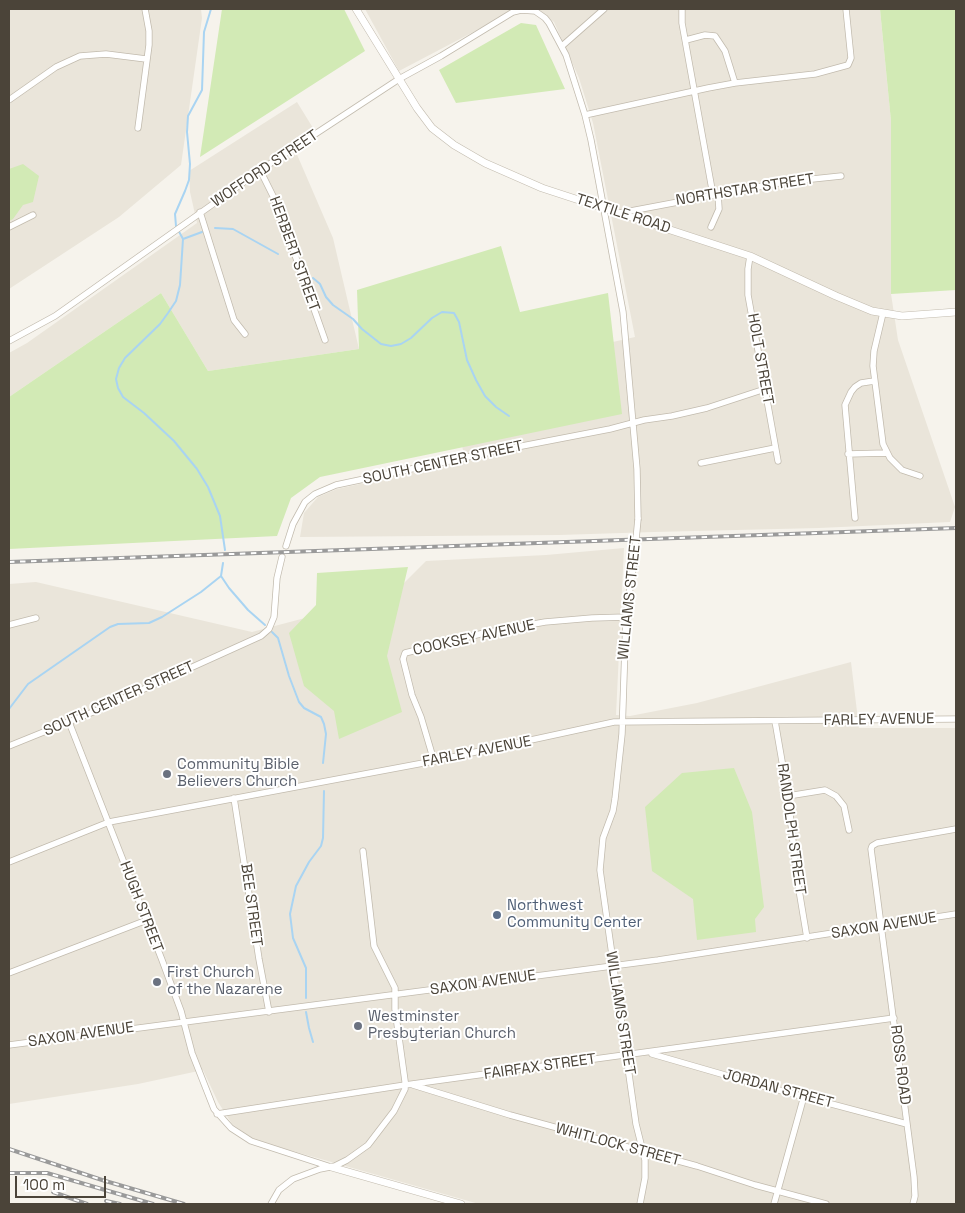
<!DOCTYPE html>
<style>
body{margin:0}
#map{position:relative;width:965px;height:1213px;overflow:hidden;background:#f6f3ec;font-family:"Space Grotesk",sans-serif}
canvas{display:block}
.frame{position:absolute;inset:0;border:10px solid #4b4439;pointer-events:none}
.scale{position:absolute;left:15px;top:1176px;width:91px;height:22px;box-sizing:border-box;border:2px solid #4b4439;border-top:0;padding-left:6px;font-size:15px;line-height:18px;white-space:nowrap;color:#4b4439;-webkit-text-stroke:4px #fff;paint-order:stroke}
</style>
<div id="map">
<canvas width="965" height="1213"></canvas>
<div class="frame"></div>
<div class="scale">100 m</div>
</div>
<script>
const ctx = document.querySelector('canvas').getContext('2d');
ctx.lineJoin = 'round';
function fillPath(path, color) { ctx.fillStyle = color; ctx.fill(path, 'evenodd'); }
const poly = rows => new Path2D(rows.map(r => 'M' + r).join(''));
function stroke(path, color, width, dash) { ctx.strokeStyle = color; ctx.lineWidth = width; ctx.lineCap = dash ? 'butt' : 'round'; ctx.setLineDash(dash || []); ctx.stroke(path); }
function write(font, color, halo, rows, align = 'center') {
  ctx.font = font + ' "Space Grotesk",sans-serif'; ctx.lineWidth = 4; ctx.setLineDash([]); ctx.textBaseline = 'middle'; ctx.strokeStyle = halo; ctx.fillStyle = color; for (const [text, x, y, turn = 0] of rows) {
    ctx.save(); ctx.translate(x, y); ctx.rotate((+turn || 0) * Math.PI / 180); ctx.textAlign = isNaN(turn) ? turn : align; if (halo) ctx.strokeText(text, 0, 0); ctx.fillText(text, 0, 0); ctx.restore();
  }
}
const residential = poly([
 [9,9,201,9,202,18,181,165,119,217,9,289],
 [365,9,517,9,399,71],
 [538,9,880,9,891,121,891,294,898,340,955,507,950,522,819,528,654,532,559,535,300,537,304,513,318,497,337,489,466,461,454,416,595,346,635,337,593,123,579,78,554,22],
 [297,102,313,128,292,143,333,238,359,349,208,371,161,293,9,397,9,353,27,343,197,223,190,192,189,171],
 [624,548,616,715,630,716,697,703,851,662,859,728,956,728,956,1204,479,1204,254,1140,232,1124,218,1102,203,1070,138,1084,9,1104,9,584,36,582,252,632,392,595,426,561,546,555]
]);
const green = poly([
 [222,9,344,9,365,51,200,157],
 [880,9,956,9,956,290,891,294,891,121],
 [521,23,536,25,565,89,456,103,439,70],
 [23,164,39,176,33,202,23,205,13,219,9,221,9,169],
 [501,246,520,312,608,293,622,414,320,477,291,498,277,536,9,549,9,397,161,293,208,371,359,349,357,290],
 [408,567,387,656,402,712,339,739,334,711,304,686,289,633,316,605,317,573],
 [734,768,752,812,764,907,755,919,756,932,697,940,693,899,652,871,645,807,682,773]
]);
const stream = poly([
 [211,9,204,32,202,90,188,116,187,132,190,164,189,180,185,191,175,214,176,226,183,239,180,285,176,301,168,313,160,324,125,358,119,368,116,379,118,388,123,397,144,413,174,441,197,469,208,487,220,516,225,550],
 [215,228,233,229,278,254],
 [183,239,202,232],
 [313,278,320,284,326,297,333,305,353,319,362,329,381,344,391,346,401,344,411,338,432,318,442,312,454,313,459,322,467,360,476,380,485,396,496,407,509,416],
 [223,563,221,576,229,588,248,610,265,625],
 [272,632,278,638,289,676,299,702,304,708,321,717,324,724,326,734,323,763],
 [9,709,28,684,110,627,118,624,149,623,162,617,201,592,221,576],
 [306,998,306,968,293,938,290,914,296,886,309,862,321,846,323,838,324,791],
 [306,1012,309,1028,313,1042]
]);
const minor = poly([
 [682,9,682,23,713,195],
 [686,40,705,35,715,36,725,51,735,83],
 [562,46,604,9],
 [9,100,56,67,80,56,106,54,146,59],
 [585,115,708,88,735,83,815,74,848,65,851,58,846,9],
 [138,128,149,45,149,31,145,9],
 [260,170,277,204,325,340],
 [200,212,234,320,245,334],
 [620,213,784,182,841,176],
 [9,227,33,215],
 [711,227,719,209,718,194],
 [750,256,748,269,748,295,778,461],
 [883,313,874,351,873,366,883,444,890,458,902,470,920,476],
 [9,341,55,316,268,165,399,79,441,56,513,12,521,10,535,11,545,18,549,23,566,55,585,115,591,140,623,312,637,469,638,519],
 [848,454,886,453],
 [701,463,775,448],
 [855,518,845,405,851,392,855,387,861,383,874,381],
 [286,546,293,524,305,502,315,494,336,485,491,452,610,429,644,420,672,416,707,408,765,389],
 [634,560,626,617,622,734,615,799,613,811,603,838,600,870,636,1124,645,1160,645,1178,640,1204],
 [9,625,36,618],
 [775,721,788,796,797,878,807,938],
 [69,722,162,960,181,1011,192,1053,214,1109,231,1128,251,1141,331,1167],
 [9,746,93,712,261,636,269,629,274,617,277,578,282,557],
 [434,761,421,717,412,695,403,659,405,653,484,633,545,622,592,618,626,617],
 [788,796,825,790,836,796,844,806,849,830],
 [234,798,259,959,269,1012],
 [9,862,109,822,434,761,614,722,956,719],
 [9,973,147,920],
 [9,1045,658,960,956,914],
 [652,1054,756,1084,907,1124],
 [413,1085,510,1115,697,1166,755,1185,826,1204],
 [217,1114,405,1085,894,1018],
 [271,1204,279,1190,293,1179,320,1169,335,1166,347,1160,368,1145,394,1111,405,1089,405,1081,395,1009,395,988,374,946,363,851],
 [774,1204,804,1096],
 [913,1204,915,1196,914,1177,871,849,872,846,877,843,956,829]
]);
const tertiary = poly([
 [356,9,417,108,432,128,454,145,485,163,542,188,750,256,836,296,872,311,902,316,956,312],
 [331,1167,461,1204]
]);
const rail = poly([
 [9,562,956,528],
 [9,1149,102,1180,184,1204],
 [9,1173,47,1173,153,1204],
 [53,1192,87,1204],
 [106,1201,120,1204]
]);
const minorBridge = poly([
 [634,560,638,519]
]);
const markers = [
 [167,774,5,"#6b7280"],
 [497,915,5,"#5c6f8a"],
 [157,982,5,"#6b7280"],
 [358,1026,5,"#6b7280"]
];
const streetNames = [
 ["WOFFORD STREET",265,169,-34],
 ["NORTHSTAR STREET",745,190,-9],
 ["TEXTILE ROAD",623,214,18],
 ["HERBERT STREET",294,254,70],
 ["HOLT STREET",760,359,80],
 ["SOUTH CENTER STREET",443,463,-12],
 ["WILLIAMS STREET",630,598,-84],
 ["COOKSEY AVENUE",474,638,-12],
 ["SOUTH CENTER STREET",119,699,-24],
 ["FARLEY AVENUE",879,720,-1],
 ["FARLEY AVENUE",477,752,-11],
 ["RANDOLPH STREET",791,829,82],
 ["BEE STREET",251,905,82],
 ["HUGH STREET",141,907,69],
 ["SAXON AVENUE",884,926,-9],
 ["SAXON AVENUE",483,983,-8],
 ["WILLIAMS STREET",620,1013,81],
 ["SAXON AVENUE",81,1035,-8],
 ["ROSS ROAD",900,1065,83],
 ["FAIRFAX STREET",540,1067,-8],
 ["JORDAN STREET",778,1089,15],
 ["WHITLOCK STREET",618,1145,15]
];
const worshipNames = [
 ["Community Bible",177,765],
 ["Believers Church",177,782],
 ["First Church",167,973],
 ["of the Nazarene",167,990],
 ["Westminster",368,1017],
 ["Presbyterian Church",368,1034]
];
const serviceNames = [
 ["Northwest",507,906],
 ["Community Center",507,923]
];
fillPath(residential, '#eae5da');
fillPath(green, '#d2eab5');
stroke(stream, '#a9d4f2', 2);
stroke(minor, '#c2bbae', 7);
stroke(tertiary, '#c2bbae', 8);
stroke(minor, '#fff', 5.5);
stroke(tertiary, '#fff', 7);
stroke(rail, '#9a9a9a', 4);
stroke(rail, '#fff', 2, [5.5]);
stroke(minorBridge, '#c2bbae', 7, []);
stroke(minorBridge, '#fff', 5.5);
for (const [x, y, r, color] of markers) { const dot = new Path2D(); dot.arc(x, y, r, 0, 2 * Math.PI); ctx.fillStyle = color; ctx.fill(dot); stroke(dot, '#fff', 2); }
write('15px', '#4b4439', '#fff', streetNames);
write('15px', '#5b616d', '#fff', worshipNames, 'left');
write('15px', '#4e5e75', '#fff', serviceNames, 'left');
</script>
